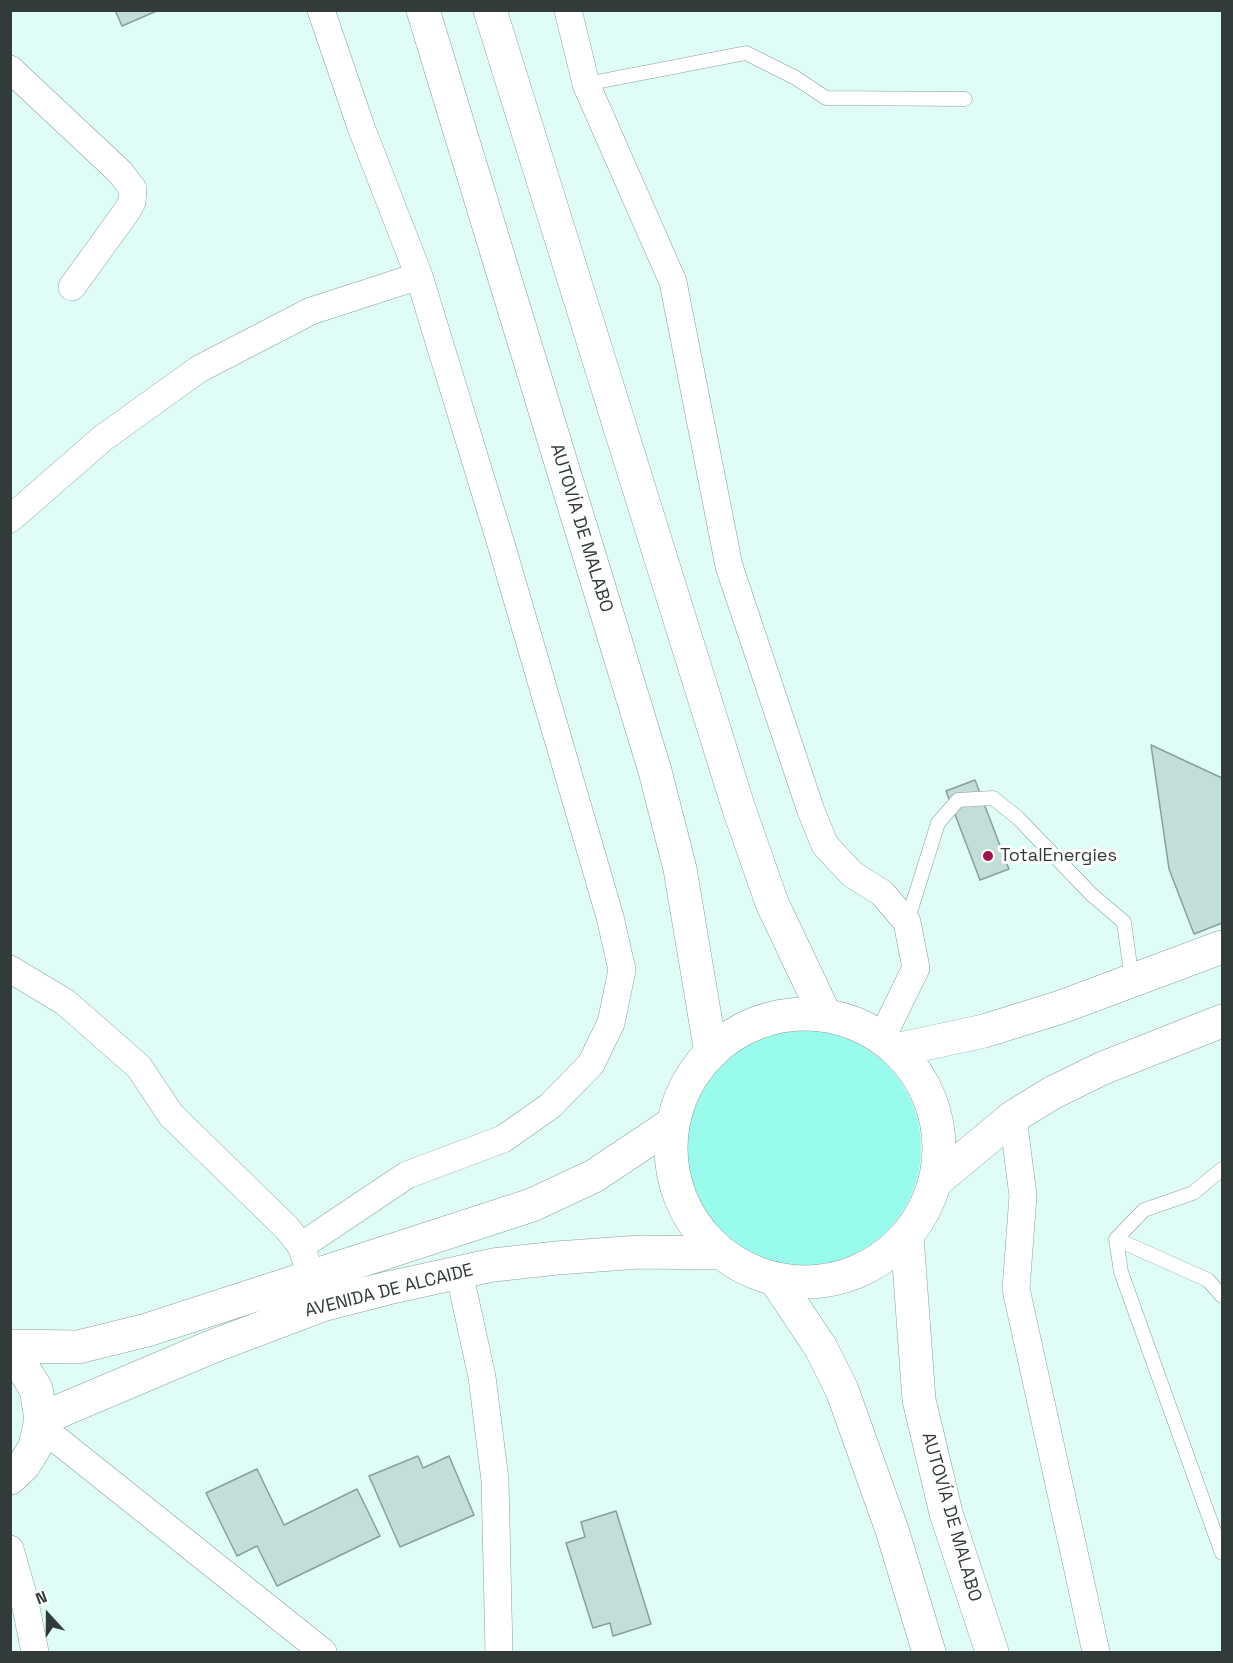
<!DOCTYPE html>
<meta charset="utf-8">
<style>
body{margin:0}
#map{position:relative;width:1233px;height:1663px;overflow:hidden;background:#e0fcf6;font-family:"Space Grotesk",sans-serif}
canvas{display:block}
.frame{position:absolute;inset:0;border:12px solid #313c3a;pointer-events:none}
.north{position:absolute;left:18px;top:1585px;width:60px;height:60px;-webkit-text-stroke:4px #fff;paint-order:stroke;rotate:339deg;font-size:16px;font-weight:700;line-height:24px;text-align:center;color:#313c3a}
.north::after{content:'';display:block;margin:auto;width:21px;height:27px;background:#313c3a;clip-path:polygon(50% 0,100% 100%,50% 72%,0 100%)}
</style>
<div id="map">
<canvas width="1233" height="1663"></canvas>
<div class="frame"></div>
<div class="north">N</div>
</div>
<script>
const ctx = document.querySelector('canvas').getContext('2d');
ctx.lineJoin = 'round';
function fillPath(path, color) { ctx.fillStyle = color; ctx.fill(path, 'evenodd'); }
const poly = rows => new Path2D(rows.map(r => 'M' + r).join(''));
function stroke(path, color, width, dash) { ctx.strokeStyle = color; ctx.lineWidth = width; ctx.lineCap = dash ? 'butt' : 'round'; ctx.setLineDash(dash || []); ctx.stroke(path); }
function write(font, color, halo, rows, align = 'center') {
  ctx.font = font + ' "Space Grotesk",sans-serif'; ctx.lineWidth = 6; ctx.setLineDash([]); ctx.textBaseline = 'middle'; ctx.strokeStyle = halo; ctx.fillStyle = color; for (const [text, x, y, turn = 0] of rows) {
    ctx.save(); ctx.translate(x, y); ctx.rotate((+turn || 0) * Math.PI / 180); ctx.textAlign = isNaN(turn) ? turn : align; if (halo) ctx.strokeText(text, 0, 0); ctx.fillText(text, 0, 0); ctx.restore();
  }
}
const green = poly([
 '685 1148a118 118 0 1 1 236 0a118 118 0 1 1-236 0Z'
]);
const building = poly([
 [115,10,159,10,122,26,115,10],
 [1151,745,1222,778,1222,923,1194,934,1169,869,1151,745],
 [975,780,1009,869,980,880,946,791,975,780],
 [418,1456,423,1468,449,1456,474,1515,400,1547,369,1476,418,1456],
 [257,1469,284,1525,357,1489,380,1536,277,1586,257,1546,237,1556,206,1493,257,1469],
 [616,1511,651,1624,613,1636,610,1623,593,1628,566,1543,585,1537,581,1522,616,1511]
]);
const lane = poly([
 [586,84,746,53,796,78,826,98,965,99],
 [907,922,938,823,958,800,993,798,1018,818,1092,895,1124,922,1132,981],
 [1222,1169,1193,1193,1144,1210,1116,1239,1121,1272,1222,1553],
 [1116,1239,1208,1280,1222,1296]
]);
const street = poly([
 [568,10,586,84,673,282,729,566,811,811,825,845,852,874,882,893,907,922,916,968,882,1037],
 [10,69,120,172,133,189,132,202,127,211,72,287],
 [10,519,103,438,199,369,311,311,419,276],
 [10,969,65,1002,139,1067,171,1115,287,1228,301,1246],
 [1013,1117,1023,1196,1016,1289,1096,1652],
 [459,1272,482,1377,495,1480,499,1652],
 [318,1295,301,1246,407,1175,503,1139,550,1106,591,1064,611,1023,622,970,610,917,501,544,419,276,361,127,321,10],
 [41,1427,323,1652],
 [10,1549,24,1598,35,1652]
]);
const secondary = poly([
 [10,1346,78,1347,147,1330,532,1205,594,1176,672,1124],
 [10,1356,20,1363,36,1389,41,1419,35,1447,24,1465,10,1478],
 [41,1419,211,1347,322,1305,388,1288,493,1265,557,1258,640,1252,720,1253]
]);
const primary = poly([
 [423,10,655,771,680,869,711,1053],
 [490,10,738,806,772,903,825,1015]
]);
const highway = poly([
 '671 1148a134 134 0 1 1 268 0a134 134 0 1 1-268 0Z',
 [896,1050,984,1031,1061,1007,1222,947],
 [935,1182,1013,1117,1052,1093,1103,1068,1222,1021],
 [907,1236,919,1400,946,1513,992,1652],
 [775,1279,821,1348,842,1390,892,1530,929,1652]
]);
const markers = [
 [988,856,6,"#a41150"]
];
const streetNames = [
 ["AUTOVÍA DE MALABO",581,528,73],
 ["AVENIDA DE ALCAIDE",389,1291,-14],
 ["AUTOVÍA DE MALABO",951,1517,74]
];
const poiNames = [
 ["TotalEnergies",1000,856]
];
fillPath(green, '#99fbec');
fillPath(building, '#c3ded9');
stroke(building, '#86a09c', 1.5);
stroke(lane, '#86a09b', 15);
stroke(street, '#86a09b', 28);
stroke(secondary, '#86a09b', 34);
stroke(primary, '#86a09b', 34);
stroke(highway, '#86a09b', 34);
stroke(lane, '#fff', 14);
stroke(street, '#fff', 27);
stroke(secondary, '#fff', 33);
stroke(primary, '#fff', 33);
stroke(highway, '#fff', 33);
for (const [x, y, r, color] of markers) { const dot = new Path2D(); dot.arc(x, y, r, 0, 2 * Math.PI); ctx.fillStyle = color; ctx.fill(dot); stroke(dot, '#fff', 2); }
write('18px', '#313c3a', '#fff', streetNames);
write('18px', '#313c3a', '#fff', poiNames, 'left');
</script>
